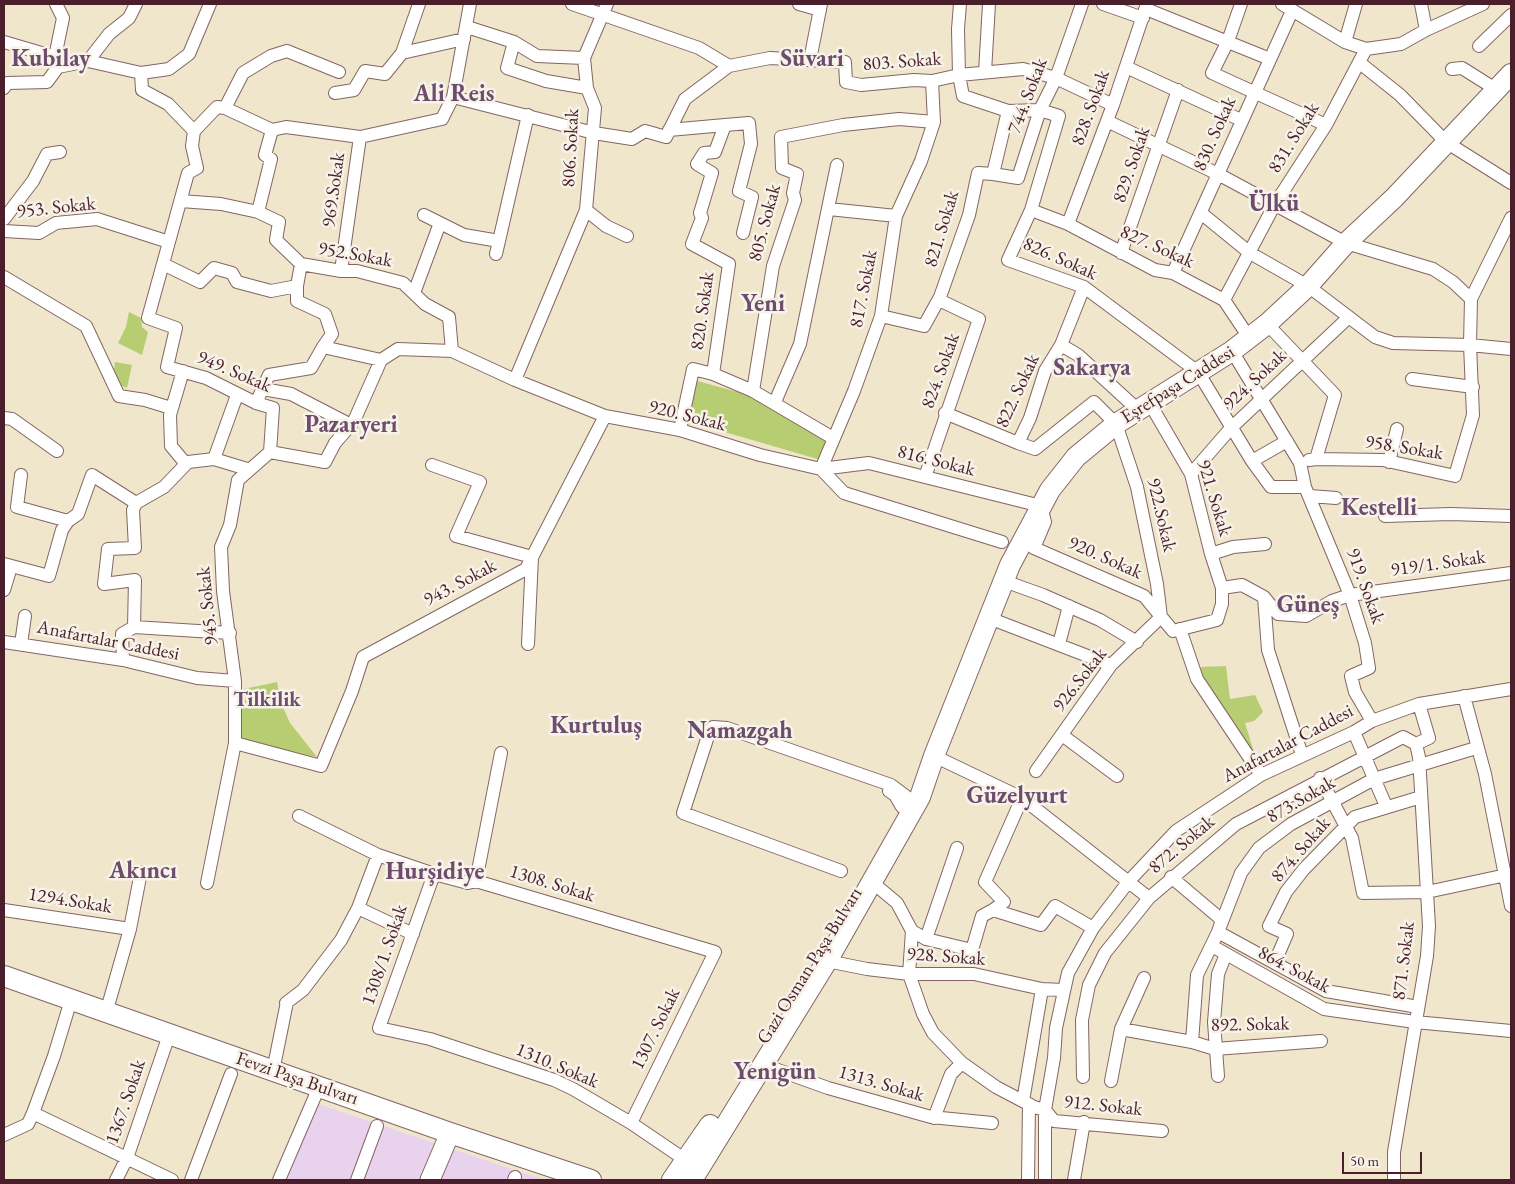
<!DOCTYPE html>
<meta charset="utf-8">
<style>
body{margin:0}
#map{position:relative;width:1515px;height:1184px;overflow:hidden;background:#efe6cc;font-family:"EB Garamond",serif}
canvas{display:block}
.frame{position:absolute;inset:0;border:5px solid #4a1f2b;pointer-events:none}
.scale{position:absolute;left:1342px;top:1152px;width:80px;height:22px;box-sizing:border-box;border:2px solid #4a1f2b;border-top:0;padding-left:6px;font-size:15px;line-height:18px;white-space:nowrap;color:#4a1f2b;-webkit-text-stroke:4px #f7f3e8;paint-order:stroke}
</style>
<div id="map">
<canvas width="1515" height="1184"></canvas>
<div class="frame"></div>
<div class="scale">50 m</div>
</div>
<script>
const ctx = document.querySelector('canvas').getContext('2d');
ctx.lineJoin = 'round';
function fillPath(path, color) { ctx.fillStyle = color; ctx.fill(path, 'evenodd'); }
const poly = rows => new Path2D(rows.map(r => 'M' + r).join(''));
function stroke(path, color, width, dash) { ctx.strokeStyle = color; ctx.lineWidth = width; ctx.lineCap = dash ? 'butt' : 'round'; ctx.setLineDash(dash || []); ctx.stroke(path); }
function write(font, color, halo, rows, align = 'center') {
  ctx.font = font + ' "EB Garamond",serif'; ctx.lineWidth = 5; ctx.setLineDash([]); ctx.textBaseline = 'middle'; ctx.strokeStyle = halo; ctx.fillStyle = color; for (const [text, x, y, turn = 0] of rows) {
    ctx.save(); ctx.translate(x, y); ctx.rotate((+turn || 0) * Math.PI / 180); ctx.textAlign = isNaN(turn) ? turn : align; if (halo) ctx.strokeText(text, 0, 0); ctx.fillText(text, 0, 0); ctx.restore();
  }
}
const built = poly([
 [309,1101,544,1180,276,1180]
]);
const green = poly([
 [129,312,141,318,142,327,148,332,142,355,118,343,126,327],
 [115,362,132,365,127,388,120,385,113,376],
 [694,380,770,401,832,438,821,460,690,422],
 [1226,666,1230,699,1255,695,1263,712,1254,721,1245,723,1254,752,1248,756,1200,684,1201,667],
 [277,682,281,703,290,723,317,757,239,740,244,689]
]);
const street = poly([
 [572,4,699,48,729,66],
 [799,4,820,10],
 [960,4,958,29,959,75,963,96,1008,111,1040,110,1059,116,1031,210,1008,260,1084,287,1198,372,1252,461,1271,487,1305,487],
 [1103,4,1143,18],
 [1241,4,1228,41,1212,73,1326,125],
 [1282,4,1345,42,1366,49,1401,44,1426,30,1483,4],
 [1421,4,1426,30],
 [1146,9,1270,59],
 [467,27,514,42,537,56,584,58],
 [4,42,55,57,58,67],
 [514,42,507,68,546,81,587,88],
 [1345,42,1356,4],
 [1479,46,1511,15],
 [402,53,419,4],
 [55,57,63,18,56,4],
 [810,60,821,4],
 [88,61,141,73,142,90,168,104,194,131],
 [1360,63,1400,95,1446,142,1511,183],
 [1126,67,1241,120],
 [1452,69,1462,68,1497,90],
 [985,72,989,4],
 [141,73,169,69,189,54,210,4],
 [4,88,7,83,47,82,58,67,88,61,109,34,129,18,136,4],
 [335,93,354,90,365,71,385,74,402,53,464,39],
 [453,97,594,133,632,139,645,131,666,137,685,99,729,66,770,58,845,62,846,82,861,85,914,80,932,81,959,75,1023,69,1056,78,1113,105],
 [225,108,243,73,271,56,287,51,339,72],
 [1107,121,1218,174,1346,243,1433,269,1453,282,1471,299,1470,345,1473,415,1455,476,1383,460,1316,459],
 [725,125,749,123,751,144,739,191,752,197,743,233],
 [669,130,725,125,715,152,704,153,697,164,712,173,700,213,702,218,692,244,729,264,713,374],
 [993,174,1018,178,1040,110,1056,78,1082,4],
 [181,201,221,204,258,212,279,222,276,240,301,264,341,271,357,271,403,283,425,304,449,317,452,351],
 [829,209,896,216],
 [586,210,606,226,627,236],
 [1031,210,1068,224,1155,270,1173,273,1224,300,1250,339],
 [258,212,271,159,265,155,272,130],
 [1201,213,1250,253,1308,286,1375,337,1393,343,1470,345,1511,349],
 [424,215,464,235,499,241],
 [4,219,33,181,47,154,60,152],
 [1068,224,1113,105,1147,4],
 [4,231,39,233,56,223,97,219,169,242],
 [1121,253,1178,90],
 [496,254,528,115],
 [163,264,200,282,214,268,232,273,237,282,271,291,297,286],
 [301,264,297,286,297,301,325,314,332,334,323,347],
 [341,271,360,137],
 [1173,273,1292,11],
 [4,277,86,326,119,396,145,400,171,408],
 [414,293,440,223],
 [1471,299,1511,218],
 [1224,300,1275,204,1326,125,1366,49],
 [881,316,924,326,940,297,969,215,978,173,993,174,1008,111],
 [1267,324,1335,395,1316,459,1309,460],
 [1061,345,1078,355,1137,409],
 [1232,351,1300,463,1305,487,1350,595,1365,643,1369,668,1351,676,1355,692,1372,721],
 [183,371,170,415,171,446,186,464],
 [1412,379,1473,387],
 [515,380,586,210,595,108,587,88,584,58,607,4],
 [263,389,291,394,351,425],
 [775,402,800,344,837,165],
 [256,403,269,375,311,368,323,347,381,360],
 [945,413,1018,443,1030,418,1045,371,1061,345,1084,287],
 [4,418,12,419,57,451],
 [680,430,693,369,713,374,753,391],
 [833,438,753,391,773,266,795,200,793,193,797,174,782,168,781,137,843,125,899,119,934,122],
 [1018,443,1035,449,1094,402,1116,424,1137,487,1157,584,1161,617,1111,665,1036,771],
 [270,452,273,408,256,403,206,378,167,367,176,328,148,318,188,173,197,168,192,146,194,131,217,107,225,108,272,130,286,127,360,137,442,119,453,97,470,4],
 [214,459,237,395],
 [1252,461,1287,441],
 [1389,462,1397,429],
 [432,465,480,482,456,536,532,557,528,644],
 [821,469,869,463,1041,506,1045,522,1034,548],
 [821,469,844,493,1002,542],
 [1191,474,1231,428,1349,317],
 [21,475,17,507,68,521],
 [925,477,979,319,939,300],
 [1310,496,1336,498],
 [1385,516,1451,514,1511,516],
 [1023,539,1034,548,1144,596,1173,631,1217,620,1222,604,1222,588,1211,554,1191,474,1149,402],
 [1211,554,1233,547,1265,544],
 [4,564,49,576,62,530,68,521,78,514,92,475,136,503],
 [1004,581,1043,595,1100,620,1137,642],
 [1222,588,1242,585,1264,597,1278,614,1306,616,1332,601,1350,595,1511,573],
 [4,590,11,567],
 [1264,597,1268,650,1302,755],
 [989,618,1111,665],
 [1180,629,1197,679,1261,775],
 [230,633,134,627,135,580,104,584,108,549,135,548,133,510,136,503,164,487,188,462,214,459,247,469],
 [4,642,123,660,197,678,235,681],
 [21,644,25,616],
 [1059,644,1069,606],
 [123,660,122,634,134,627],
 [1464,696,1485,774,1511,906],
 [1354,732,1386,806],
 [1062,735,1117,776],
 [235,743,321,766,352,691,363,657,526,569,605,416],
 [1416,744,1429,738,1419,704],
 [934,756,1022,798,1149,898],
 [1320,778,1352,838,1363,893,1427,892,1511,874],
 [889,791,895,795,902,807],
 [299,816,378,855,434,874,468,883,476,881,715,952,631,1123],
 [841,871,683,813,710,730,713,727,727,728,891,785,907,797],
 [434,874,379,1028,430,1039,554,1080,573,1089,631,1123,687,1161],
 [1171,877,1222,920,1218,932,1326,991,1418,1007],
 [476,881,501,753],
 [872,882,897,903,912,931,909,974,923,1014,933,1033,962,1063,996,1087,1034,1107,1045,1110],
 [207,883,235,743,235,681,223,591,221,547,230,525,238,480,270,452,325,462,335,443,354,421,381,360,398,349,452,351,515,380,605,416,680,430,760,455,821,469,854,391,881,316,896,216,921,161,934,122,932,81],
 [358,908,413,934],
 [4,910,130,929],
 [993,910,1004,902,985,882,1022,798],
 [912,931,926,939,972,950,982,916,993,910,1041,925,1055,906,1093,928],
 [926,939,957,848],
 [1212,946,1324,1009,1415,1022,1511,1031],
 [827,961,867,969,909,974,974,974,1042,989,1063,990],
 [1275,962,1287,934,1269,926,1286,892,1304,869,1355,817,1421,797],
 [286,1003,303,990,341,940,358,908,378,855],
 [106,1013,130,929,141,872],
 [1121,1029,1192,1042,1215,1049,1321,1041],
 [1192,1042,1197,975,1218,932,1241,873,1259,848,1291,824,1374,779,1476,748],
 [764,1065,828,1088,931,1117,992,1123],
 [273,1071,287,1002],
 [1218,1076,1214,1022,1218,974,1226,954],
 [1083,1077,1082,1020,1089,985,1105,953,1149,898,1236,824,1403,737,1416,744],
 [1111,1081,1121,1029,1144,978],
 [1023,1101,1042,989],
 [1045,1110,1054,1121,1162,1131],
 [33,1113,172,1180],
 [934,1118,951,1074,962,1063],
 [4,1135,28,1124,33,1113,54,1056,71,1000],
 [116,1180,127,1158,169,1035],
 [191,1180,231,1074],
 [279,1180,319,1087],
 [357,1180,377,1126],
 [514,1180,515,1177],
 [1028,1180,1029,1104],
 [1045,1180,1045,1110,1054,1058,1056,1028,1068,973,1093,928,1129,881,1176,831,1261,775,1354,732,1372,721,1419,704,1511,689],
 [1074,1180,1084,1122],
 [1394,1180,1394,1152,1427,956,1429,926,1419,757,1416,744]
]);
const secondary = poly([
 [430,1180,450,1133]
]);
const primary = poly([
 [4,976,450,1133,591,1180],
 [672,1180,710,1125],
 [692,1180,827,961,920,797,934,756,1010,565,1050,490,1076,457,1116,424,1232,351,1267,324,1308,286,1346,243,1394,198,1511,74]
]);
const streetNames = [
 ["803. Sokak",902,62,-4],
 ["744. Sokak",1028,96,-69],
 ["828. Sokak",1091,108,-70],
 ["830. Sokak",1215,134,-66],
 ["831. Sokak",1294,138,-58],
 ["806. Sokak",571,148,-87],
 ["829. Sokak",1132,165,-71],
 ["969.Sokak",334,190,-82],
 ["953. Sokak",56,208,-6],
 ["805. Sokak",765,223,-75],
 ["821. Sokak",942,229,-73],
 ["827. Sokak",1157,247,24],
 ["952.Sokak",355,255,10],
 ["826. Sokak",1060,259,24],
 ["817. Sokak",864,289,-79],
 ["820. Sokak",703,311,-82],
 ["824. Sokak",941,371,-70],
 ["949. Sokak",234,372,23],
 ["924. Sokak",1255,380,-43],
 ["Eşrefpaşa Caddesi",1178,385,-32],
 ["822. Sokak",1018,391,-65],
 ["920. Sokak",687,416,14],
 ["958. Sokak",1404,448,9],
 ["816. Sokak",936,461,14],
 ["921. Sokak",1214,498,73],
 ["922.Sokak",1161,515,77],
 ["920. Sokak",1105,558,24],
 ["919/1. Sokak",1438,564,-8],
 ["943. Sokak",460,583,-28],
 ["919. Sokak",1365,586,70],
 ["945. Sokak",208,606,-96],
 ["Anafartalar Caddesi",108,641,11],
 ["926.Sokak",1080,680,-52],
 ["Anafartalar Caddesi",1288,744,-28],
 ["873.Sokak",1301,800,-30],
 ["872. Sokak",1182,845,-40],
 ["874. Sokak",1301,850,-49],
 ["1308. Sokak",552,884,17],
 ["1294.Sokak",70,901,9],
 ["1308/1. Sokak",385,955,-71],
 ["928. Sokak",946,957,4],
 ["871. Sokak",1404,961,-83],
 ["Gazi Osman Paşa Bulvarı",810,966,-58],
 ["864. Sokak",1294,970,28],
 ["892. Sokak",1250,1025,-1],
 ["1307. Sokak",656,1029,-64],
 ["1310. Sokak",557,1066,23],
 ["Fevzi Paşa Bulvarı",297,1079,19],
 ["1313. Sokak",881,1084,16],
 ["1367. Sokak",126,1102,-71],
 ["912. Sokak",1103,1106,6]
];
const quarterNames = [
 ["Tilkilik",267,700]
];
const districtNames = [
 ["Kubilay",51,59],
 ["Süvari",812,59],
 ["Ali Reis",454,94],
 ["Ülkü",1274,204],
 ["Yeni",763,304],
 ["Sakarya",1092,368],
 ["Pazaryeri",351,425],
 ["Kestelli",1379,508],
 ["Güneş",1308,605],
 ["Kurtuluş",596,726],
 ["Namazgah",740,731],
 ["Güzelyurt",1017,796],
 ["Akıncı",143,871],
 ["Hurşidiye",435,872],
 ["Yenigün",775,1072]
];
fillPath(built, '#e9d2ed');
fillPath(green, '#b7cd72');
stroke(street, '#846563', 14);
stroke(secondary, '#846563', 21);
stroke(primary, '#846563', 22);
stroke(street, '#fff', 12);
stroke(secondary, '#fff', 19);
stroke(primary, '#fff', 20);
write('19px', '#4a1f2b', '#f7f3e8', streetNames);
write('bold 21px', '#6d4c6e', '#f7f3e8', quarterNames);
write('bold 24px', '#6d4c6e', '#f7f3e8', districtNames);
</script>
